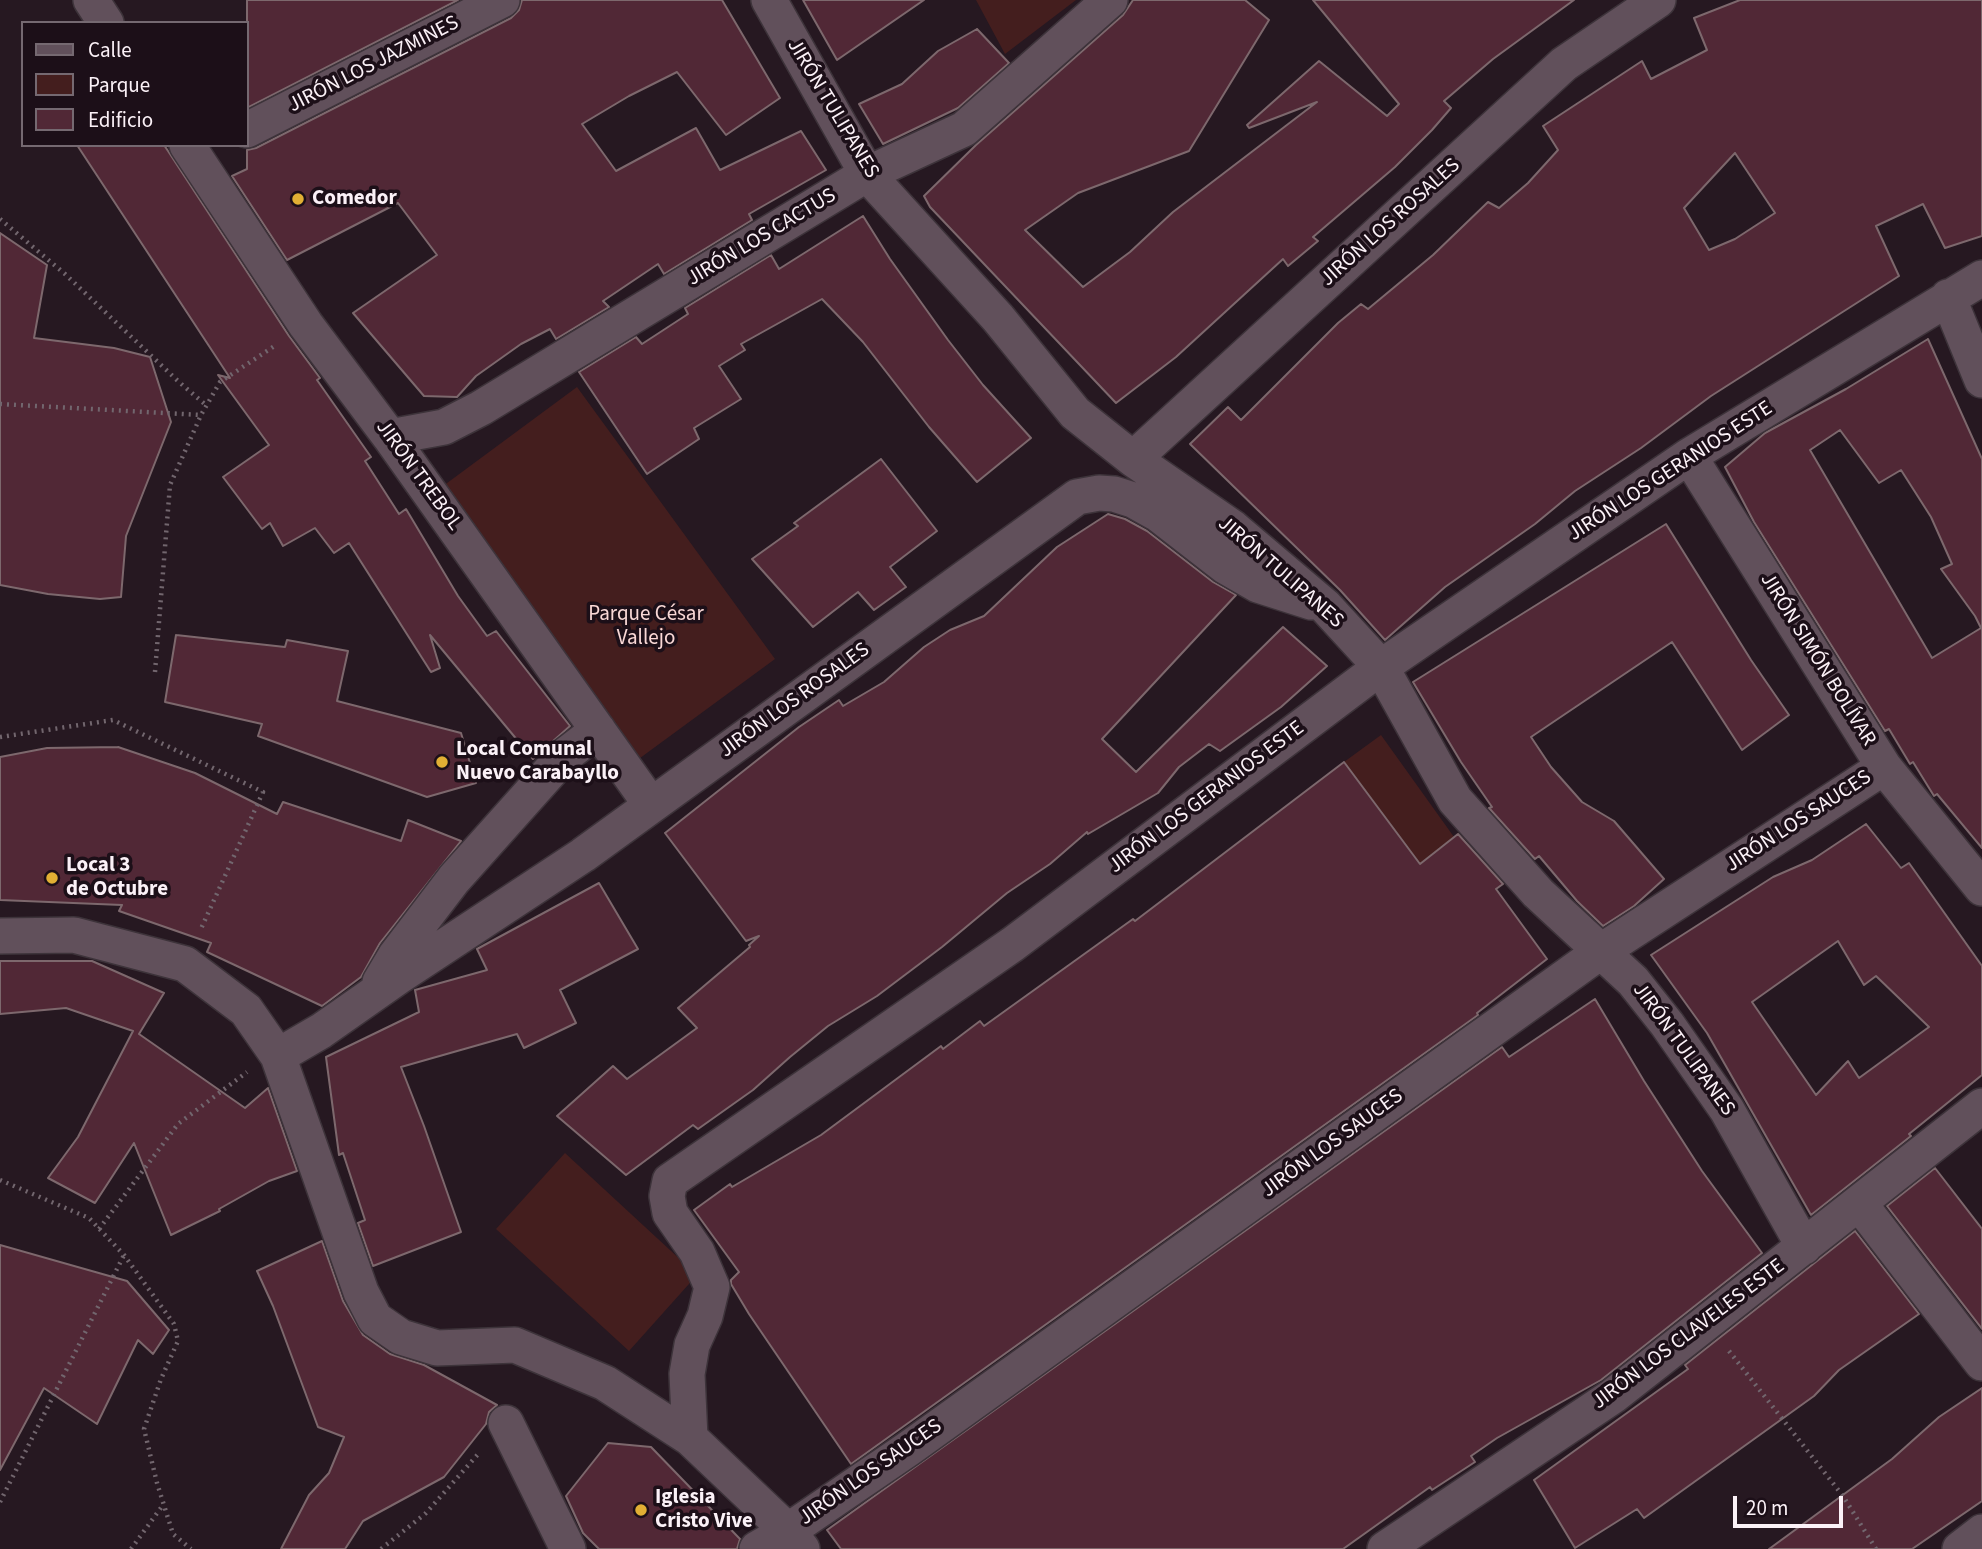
<!DOCTYPE html>
<meta charset="utf-8">
<style>
body{margin:0}
#map{position:relative;width:1982px;height:1549px;overflow:hidden;background:#261821;font-family:"Source Sans 3",sans-serif}
canvas{display:block}
.legend{position:absolute;left:21px;top:21px;width:228px;height:126px;box-sizing:border-box;background:#1c0f18;border:2px solid #756971;margin:0;padding:9px 12px;list-style:none;font-size:21px;color:#fbf1f7}
.legend li{display:flex;align-items:center;gap:14px;height:35px}
.legend b{width:35px;border:2px solid #756971}
.scale{position:absolute;left:1733px;top:1496px;width:110px;height:32px;box-sizing:border-box;border:4px solid #fbf1f7;border-top:0;padding-left:9px;font-size:21px;line-height:24px;white-space:nowrap;color:#fbf1f7;-webkit-text-stroke:5px #1c0f18;paint-order:stroke}
</style>
<div id="map">
<canvas width="1982" height="1549"></canvas>
<ul class="legend">
<li><b style="height:9px;background:#61505b"></b>Calle</li>
<li><b style="height:19px;background:#441e1e"></b>Parque</li>
<li><b style="height:19px;background:#512836"></b>Edificio</li>
</ul>
<div class="scale">20 m</div>
</div>
<script>
const ctx = document.querySelector('canvas').getContext('2d');
ctx.lineJoin = 'round';
function fillPath(path, color) { ctx.fillStyle = color; ctx.fill(path, 'evenodd'); }
const poly = rows => new Path2D(rows.map(r => 'M' + r).join(''));
function stroke(path, color, width, dash) { ctx.strokeStyle = color; ctx.lineWidth = width; ctx.lineCap = dash ? 'butt' : 'round'; ctx.setLineDash(dash || []); ctx.stroke(path); }
function write(font, color, halo, rows, align = 'center') {
  ctx.font = font + ' "Source Sans 3",sans-serif'; ctx.lineWidth = 7; ctx.setLineDash([]); ctx.textBaseline = 'middle'; ctx.strokeStyle = halo; ctx.fillStyle = color; for (const [text, x, y, turn = 0] of rows) {
    ctx.save(); ctx.translate(x, y); ctx.rotate((+turn || 0) * Math.PI / 180); ctx.textAlign = isNaN(turn) ? turn : align; if (halo) ctx.strokeText(text, 0, 0); ctx.fillText(text, 0, 0); ctx.restore();
  }
}
const green = poly([
 [976,0,1076,0,1005,54],
 [577,387,775,659,636,761,439,489],
 [1381,735,1454,837,1420,864,1344,762],
 [565,1153,697,1275,629,1351,496,1229]
]);
const building = poly([
 [247,0,458,0,247,108,247,0],
 [522,0,722,0,780,98,726,135,677,72,629,96,582,124,616,171,696,128,720,170,801,131,826,170,749,214,752,220,664,274,658,264,603,301,609,307,556,339,550,329,521,344,476,376,457,397,424,396,353,313,437,255,398,203,287,260,232,176,247,169,247,150,256,148,511,18,519,10,522,0],
 [803,0,924,0,837,60,803,0],
 [1133,0,1245,0,1269,20,1189,151,1078,193,1025,230,1083,287,1130,252,1173,212,1317,102,1249,128,1247,125,1319,61,1387,116,1399,104,1313,0,1574,0,1493,59,1444,101,1451,108,1432,130,1395,167,1313,237,1318,241,1288,266,1283,259,1176,357,1116,403,930,207,924,196,976,145,1123,15,1133,0],
 [1740,0,1982,0,1982,236,1945,248,1923,204,1876,226,1899,276,1711,396,1641,448,1575,491,1535,524,1445,587,1385,640,1340,590,1190,444,1228,407,1241,420,1338,323,1361,304,1368,309,1433,255,1488,202,1499,208,1528,183,1558,150,1543,126,1642,61,1651,79,1707,50,1694,18,1740,0],
 [1735,153,1775,213,1735,239,1709,250,1684,208,1735,153],
 [977,29,1009,63,958,108,883,144,859,104,902,84,938,51,977,29],
 [77,145,164,145,168,151,289,336,320,378,317,380,371,457,365,461,399,514,406,509,458,596,487,636,496,631,570,726,533,759,430,635,440,668,431,672,349,543,334,553,315,528,283,546,270,523,262,529,223,477,269,445,218,375,230,378,77,145],
 [863,216,890,259,948,340,983,385,1031,438,977,482,929,427,863,342,822,299,741,344,745,350,719,366,741,399,694,428,699,439,647,474,579,372,636,337,642,344,688,314,685,308,771,255,779,269,863,216],
 [0,233,47,265,34,338,114,348,150,357,171,422,126,536,121,597,100,599,48,594,0,585,0,233],
 [1928,339,1982,459,1982,848,1937,794,1934,796,1913,762,1910,764,1889,729,1885,731,1754,522,1725,467,1765,433,1846,389,1928,339],
 [1840,430,1879,483,1901,470,1931,517,1952,564,1941,569,1975,616,1981,628,1932,658,1810,450,1840,430],
 [881,459,937,531,890,567,906,587,874,610,858,592,813,627,752,559,798,526,794,523,881,459],
 [1108,514,1125,519,1147,531,1213,582,1236,595,1102,739,1136,772,1283,627,1327,666,1281,707,1220,751,1209,744,1179,767,1158,793,1088,834,1087,832,1050,864,1007,893,942,947,877,996,828,1026,790,1057,753,1090,698,1129,693,1125,626,1175,557,1116,613,1066,627,1079,697,1028,678,1008,750,947,749,945,759,936,746,941,665,833,799,727,839,700,843,706,884,682,924,647,950,630,984,616,1057,547,1108,514],
 [1666,524,1751,660,1789,715,1742,750,1672,642,1531,737,1551,767,1582,802,1614,821,1664,879,1634,906,1603,926,1577,901,1539,856,1535,859,1489,808,1492,807,1461,762,1413,682,1666,524],
 [176,635,285,647,287,640,348,651,337,701,461,733,476,783,427,797,258,736,262,724,165,702,176,635],
 [118,747,195,773,277,814,283,802,401,841,408,820,461,841,380,943,361,977,322,1006,207,952,211,943,119,911,122,905,0,900,0,757,47,748,118,747],
 [1344,762,1420,864,1458,834,1503,884,1496,889,1547,959,1477,1013,1478,1015,851,1464,749,1314,731,1284,731,1280,739,1272,694,1210,730,1184,732,1187,821,1135,941,1046,943,1049,980,1021,984,1026,1133,919,1135,921,1344,762],
 [1866,824,1901,868,1909,863,1982,966,1982,1075,1909,1134,1911,1136,1811,1215,1707,1033,1651,955,1773,877,1812,860,1866,824],
 [1838,941,1864,985,1876,976,1929,1027,1859,1078,1848,1061,1816,1095,1752,1002,1838,941],
 [599,883,638,949,560,990,576,1023,524,1048,517,1034,401,1067,424,1126,461,1232,373,1266,358,1223,365,1220,343,1153,339,1155,326,1057,419,1012,415,990,487,970,477,949,599,883],
 [0,961,92,961,164,993,139,1034,245,1108,268,1088,297,1171,269,1181,219,1209,220,1211,171,1235,134,1143,95,1203,48,1178,78,1137,133,1031,66,1008,0,1014,0,961],
 [1595,999,1644,1081,1702,1171,1762,1253,1601,1380,1497,1438,1471,1456,1475,1462,1432,1490,1430,1487,1343,1549,841,1549,827,1530,1502,1047,1509,1057,1595,999],
 [1935,1168,1982,1229,1982,1329,1887,1206,1935,1168],
 [1855,1231,1919,1314,1839,1370,1814,1396,1644,1518,1637,1509,1575,1548,1534,1480,1688,1369,1685,1365,1855,1231],
 [322,1241,343,1301,363,1335,390,1354,424,1365,497,1405,489,1412,486,1424,444,1477,363,1521,345,1549,281,1549,309,1495,329,1473,344,1437,318,1427,273,1306,257,1271,322,1241],
 [0,1245,127,1281,169,1330,153,1354,138,1340,97,1424,44,1388,0,1470,0,1245],
 [1982,1388,1982,1501,1912,1549,1769,1549,1892,1459,1939,1417,1982,1388],
 [608,1443,651,1447,740,1539,737,1549,599,1549,583,1533,566,1496,608,1443]
]);
const path = poly([
 [0,219,65,274,179,382,207,406],
 [0,404,201,415],
 [155,672,170,485,201,415,220,382,276,345],
 [0,737,113,720,263,792,200,931],
 [0,1180,89,1218,124,1255,174,1324,178,1341,161,1379,144,1429,157,1483,173,1534,191,1549],
 [99,1229,178,1124,247,1072],
 [1729,1351,1843,1496,1876,1549],
 [0,1502,124,1255],
 [131,1549,163,1505],
 [381,1549,426,1513,480,1452]
]);
const minor = poly([
 [91,0,106,23],
 [769,0,867,174,998,318,1075,413,1133,459,1233,528,1325,606,1381,667,1455,800,1538,893,1633,981,1667,1024,1727,1110,1804,1247],
 [247,130,502,0],
 [187,145,306,325,390,437,651,805],
 [1948,297,1982,380],
 [390,437,444,427,481,408,867,174,964,129,1110,0],
 [1689,456,1884,767,1982,888],
 [1133,459,1564,64,1658,0],
 [0,936,74,935,185,964,246,1010,278,1056,361,1292,375,1319,401,1337,437,1348,515,1345,605,1383,690,1438,788,1531,802,1549],
 [380,982,396,955,454,879,563,757,598,730],
 [278,1056,321,1031,398,977,583,855,1077,497,1099,493,1114,494,1133,500,1158,514,1225,566,1258,585,1311,602],
 [1859,1203,1982,1363],
 [506,1423,568,1549],
 [690,1438,687,1374,692,1345,705,1316,712,1287,697,1252,670,1213,667,1196,670,1181,1013,944,1381,667,1689,456,1982,278],
 [757,1549,788,1531,908,1449,1600,952,1884,767],
 [1385,1549,1613,1396,1982,1106],
 [1960,1549,1982,1532]
]);
const markers = [
 [298,199,7,"#e1af34"],
 [442,762,7,"#e1af34"],
 [52,878,7,"#e1af34"],
 [641,1510,7,"#e1af34"]
];
const streetNames = [
 ["JIRÓN LOS JAZMINES",374,65,-27],
 ["JIRÓN TULIPANES",832,109,59],
 ["JIRÓN LOS ROSALES",1391,223,-42],
 ["JIRÓN LOS CACTUS",762,238,-31],
 ["JIRÓN LOS GERANIOS ESTE",1671,472,-33],
 ["JIRÓN TREBOL",418,476,54],
 ["JIRÓN TULIPANES",1280,573,41],
 ["JIRÓN SIMÓN BOLÍVAR",1817,660,58],
 ["JIRÓN LOS ROSALES",795,701,-36],
 ["JIRÓN LOS GERANIOS ESTE",1207,798,-37],
 ["JIRÓN LOS SAUCES",1799,822,-33],
 ["JIRÓN TULIPANES",1683,1050,54],
 ["JIRÓN LOS SAUCES",1333,1144,-36],
 ["JIRÓN LOS CLAVELES ESTE",1689,1335,-37],
 ["JIRÓN LOS SAUCES",871,1473,-35]
];
const poiNames = [
 ["Comedor",312,199],
 ["Local Comunal",456,750],
 ["Nuevo Carabayllo",456,774],
 ["Local 3",66,866],
 ["de Octubre",66,890],
 ["Iglesia",655,1498],
 ["Cristo Vive",655,1522]
];
const parkNames = [
 ["Parque César",646,615],
 ["Vallejo",646,639]
];
fillPath(green, '#441e1e');
fillPath(building, '#512836');
stroke(building, '#7d686d', 2);
stroke(minor, '#3d333a', 38);
stroke(path, '#72666e', 4.5, [2, 5]);
stroke(minor, '#61505b', 35);
for (const [x, y, r, color] of markers) { const dot = new Path2D(); dot.arc(x, y, r, 0, 2 * Math.PI); ctx.fillStyle = color; ctx.fill(dot); stroke(dot, '#1c0f18', 2.5); }
write('21px', '#fbf1f7', '#1c0f18', streetNames);
write('bold 21px', '#fbf1f7', '#1c0f18', poiNames, 'left');
write('21px', '#f9d8d6', '#1c0f18', parkNames);
</script>
